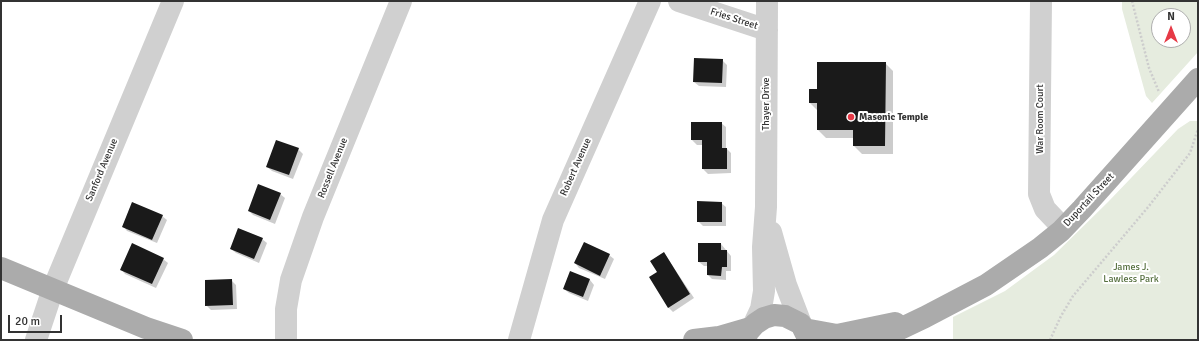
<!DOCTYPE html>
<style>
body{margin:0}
#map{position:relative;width:1199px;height:341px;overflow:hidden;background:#fff;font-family:Signika,sans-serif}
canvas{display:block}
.frame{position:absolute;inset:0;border:2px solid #333;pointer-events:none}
.north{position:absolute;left:1151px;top:8px;width:40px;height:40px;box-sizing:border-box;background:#fff;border:1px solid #adadad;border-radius:50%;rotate:0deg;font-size:11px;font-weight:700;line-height:16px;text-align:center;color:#333}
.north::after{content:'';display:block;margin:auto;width:14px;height:18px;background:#e63946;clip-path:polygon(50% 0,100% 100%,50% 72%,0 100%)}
.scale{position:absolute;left:8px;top:315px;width:54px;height:18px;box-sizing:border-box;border:2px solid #333;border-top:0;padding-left:5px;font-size:12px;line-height:14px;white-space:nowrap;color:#333;-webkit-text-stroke:3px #fff;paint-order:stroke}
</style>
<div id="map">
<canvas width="1199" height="341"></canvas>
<div class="frame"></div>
<div class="north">N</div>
<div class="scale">20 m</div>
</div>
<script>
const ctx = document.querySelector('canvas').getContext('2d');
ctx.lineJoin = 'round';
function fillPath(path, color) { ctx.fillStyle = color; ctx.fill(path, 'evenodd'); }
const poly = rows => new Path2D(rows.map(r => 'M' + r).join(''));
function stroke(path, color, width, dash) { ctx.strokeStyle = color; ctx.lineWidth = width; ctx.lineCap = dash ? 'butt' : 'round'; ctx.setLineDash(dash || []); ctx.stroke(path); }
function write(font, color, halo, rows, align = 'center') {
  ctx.font = font + ' Signika,sans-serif'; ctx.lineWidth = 4; ctx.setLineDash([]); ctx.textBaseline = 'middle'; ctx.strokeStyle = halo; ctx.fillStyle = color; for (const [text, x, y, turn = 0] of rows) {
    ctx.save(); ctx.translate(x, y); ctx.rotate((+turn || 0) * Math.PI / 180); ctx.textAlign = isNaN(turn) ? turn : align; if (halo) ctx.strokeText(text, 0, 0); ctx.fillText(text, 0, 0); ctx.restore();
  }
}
const green = poly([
 [1122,1,1198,1,1198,52,1152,103,1146,96,1122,9],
 [1159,16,1183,16,1183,40,1159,40],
 [1190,121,1198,121,1198,340,953,340,953,317,1005,291,1054,255,1108,202,1178,129]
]);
const shadow = poly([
 [722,60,727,65,726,87,699,86,694,82],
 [885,63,893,71,893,154,862,154,854,146,854,138,826,138,818,130,818,111,810,103,818,90],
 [721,123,726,127,726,148,731,153,731,173,708,174,703,169,703,145,697,145,692,140],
 [298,149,303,154,293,179,272,171,267,167],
 [280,194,285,198,275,224,253,215,249,211],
 [721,203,726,207,726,226,703,226,698,221],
 [162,216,167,220,157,243,127,231,123,226],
 [262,239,267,243,259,263,236,253,231,249],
 [721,244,731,256,731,271,726,271,726,280,712,279,708,275,708,266,704,266,699,262],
 [664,253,694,298,673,312,668,307,658,272],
 [609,255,614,259,605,279,579,268,575,263],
 [163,259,168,263,156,288,125,274,121,269],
 [571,272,590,280,594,285,588,301,569,293,564,289],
 [231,280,236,285,237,309,211,310,206,305]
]);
const building = poly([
 [694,58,723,59,722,83,693,82],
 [817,62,886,62,885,146,853,146,853,130,817,130,817,103,809,103,809,89,817,89],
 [691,122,722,122,722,148,727,148,727,169,702,169,702,140,691,140],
 [276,140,299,148,289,175,266,167],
 [258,184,281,193,270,220,248,211],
 [697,201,722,202,722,222,697,222],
 [132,202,163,215,152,240,122,227],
 [238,228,263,238,254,259,230,249],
 [584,242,610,254,600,276,574,263],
 [132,243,164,258,152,284,120,270],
 [698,243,721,243,721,250,727,250,727,267,722,267,721,276,707,275,707,262,698,262],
 [664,252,690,294,668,308,649,277,657,272,650,261],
 [570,271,590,279,583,297,563,289],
 [232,279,233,305,205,306,205,280]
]);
const path = poly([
 [1132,1,1149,68,1159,92],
 [1050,340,1061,316,1073,296,1149,206,1190,153,1198,129]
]);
const minor = poly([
 [679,1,767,30],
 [1041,1,1039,194,1045,209,1063,228],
 [771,232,786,285,801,324],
 [754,324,761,309,764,291,763,247,766,207,767,1],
 [36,340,53,289,173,1],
 [286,340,286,309,291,280,313,217,401,1],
 [519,340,553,220,650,1]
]);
const major = poly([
 [1,268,146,328,182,340],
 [804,329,837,335,895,323],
 [694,340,719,337,750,328],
 [745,340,748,332,755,324,764,318,774,315,785,316,801,324,809,340],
 [877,340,925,317,986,285,1040,248,1061,231,1082,209,1198,79]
]);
const markers = [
 [851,117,4,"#e63946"]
];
const streetNames = [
 ["Fries Street",734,19,18],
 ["Thayer Drive",766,104,-90],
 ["War Room Court",1040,119,-90],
 ["Robert Avenue",576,167,-66],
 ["Rossell Avenue",333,168,-68],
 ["Sanford Avenue",102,170,-67],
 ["Duportail Street",1089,200,-47]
];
const poiNames = [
 ["Masonic Temple",859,117]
];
const parkNames = [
 ["James J.",1131,267],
 ["Lawless Park",1131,279]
];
fillPath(green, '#e6ecdf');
fillPath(shadow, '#0003');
fillPath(building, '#1a1a1a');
stroke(path, '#cdcdcd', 2.5, [2, 2]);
stroke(minor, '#d0d0d0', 22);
stroke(major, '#ababab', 22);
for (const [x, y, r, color] of markers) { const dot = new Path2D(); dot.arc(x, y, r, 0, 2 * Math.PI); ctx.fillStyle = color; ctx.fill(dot); stroke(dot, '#fff', 1.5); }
write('10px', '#333', '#fff', streetNames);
write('bold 10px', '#333', '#fff', poiNames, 'left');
write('10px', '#56703f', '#fff', parkNames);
</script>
